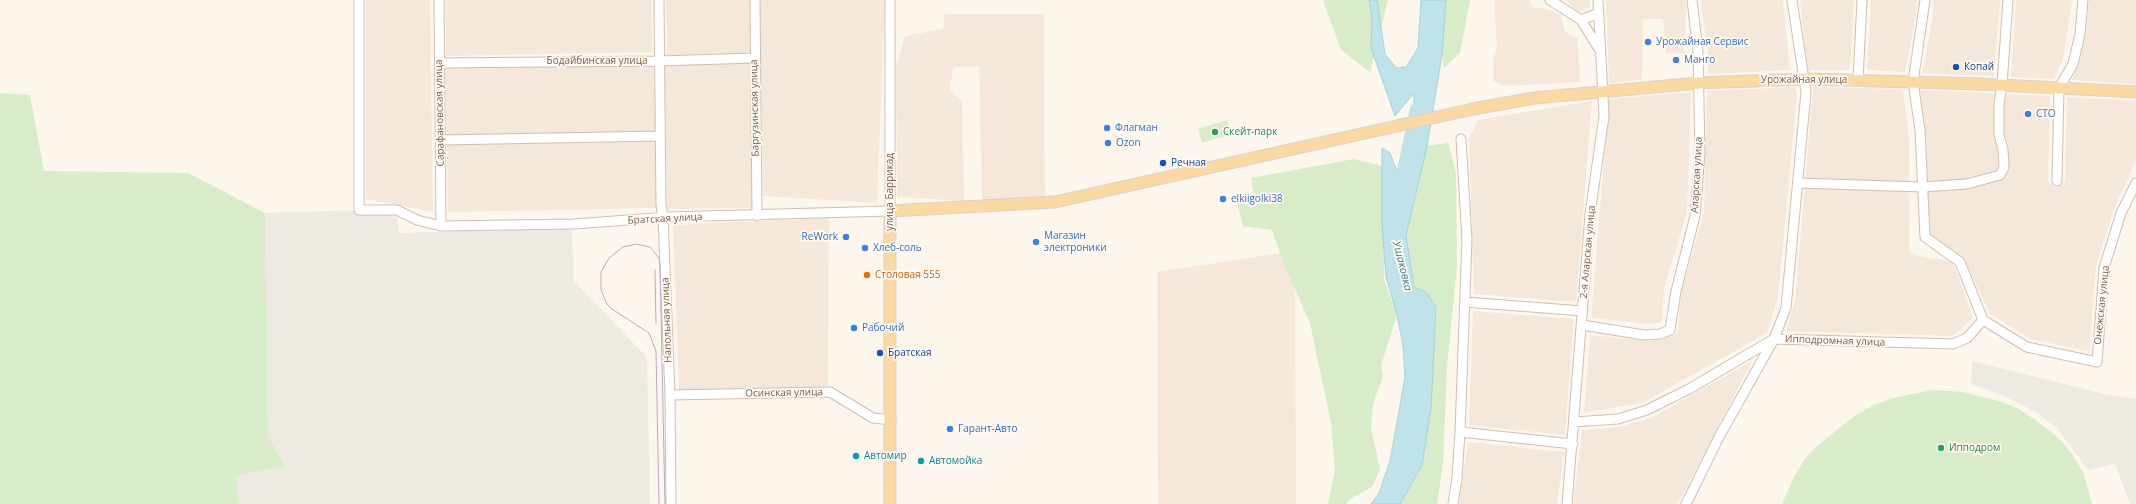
<!DOCTYPE html>
<meta charset="utf-8">
<style>
body{margin:0}
canvas{display:block;background:#fdf6ec}
</style>
<canvas width="2136" height="504"></canvas>
<script>
const ctx = document.querySelector('canvas').getContext('2d');
ctx.lineJoin = 'round';
function fillPath(path, color) { ctx.fillStyle = color; ctx.fill(path, 'evenodd'); }
const poly = rows => new Path2D(rows.map(r => 'M' + r).join(''));
function stroke(path, color, width, dash) { ctx.strokeStyle = color; ctx.lineWidth = width; ctx.lineCap = dash ? 'butt' : 'round'; ctx.setLineDash(dash || []); ctx.stroke(path); }
function write(font, color, halo, rows, align = 'center') {
  ctx.font = font + ' "Open Sans",sans-serif'; ctx.lineWidth = 3.5; ctx.setLineDash([]); ctx.textBaseline = 'middle'; ctx.strokeStyle = halo; ctx.fillStyle = color; for (const [text, x, y, turn = 0] of rows) {
    ctx.save(); ctx.translate(x, y); ctx.rotate((+turn || 0) * Math.PI / 180); ctx.textAlign = isNaN(turn) ? turn : align; if (halo) ctx.strokeText(text, 0, 0); ctx.fillText(text, 0, 0); ctx.restore();
  }
}
const residential = poly([
 [366,0,430,0,433,212,366,199],
 [445,0,651,0,652,52,446,56],
 [666,0,754,0,755,54,667,55],
 [760,0,885,0,877,203,763,196],
 [1494,0,1529,0,1532,7,1547,9,1561,15,1565,32,1577,38,1580,72,1579,82,1507,86,1493,81,1493,59,1497,49],
 [1566,0,1590,0,1590,7,1577,12],
 [1606,0,1685,0,1686,11,1684,53,1666,54,1663,19,1643,19,1642,80,1609,83],
 [1700,0,1783,0,1790,70,1708,74,1708,50],
 [1800,0,1854,0,1850,70,1807,70],
 [1871,0,1917,0,1916,15,1905,72,1867,70],
 [1933,0,2000,0,1994,76,1922,73,1933,17],
 [2016,0,2072,0,2063,60,2054,79,2011,77],
 [2089,0,2136,0,2136,84,2072,80,2086,35],
 [945,14,1044,14,1045,196,982,201,979,66,954,67,949,89,962,101,964,201,897,197,896,68,905,36,943,29],
 [752,60,754,208,667,209,665,61],
 [654,64,657,208,448,212,445,68],
 [1795,87,1797,93,1778,298,1767,333,1644,402,1584,413,1590,335,1650,341,1678,333,1681,292,1704,213,1707,91],
 [1813,87,1903,89,1909,138,1909,250,1914,255,1953,262,1973,318,1952,336,1786,331,1795,301],
 [1920,90,2050,96,2048,181,2056,189,2065,181,2067,97,2136,101,2136,160,2114,209,2096,266,2089,351,2030,339,1990,314,1963,257,1929,235,1926,137],
 [1691,92,1687,212,1664,288,1662,322,1649,324,1591,318,1609,99],
 [1592,101,1576,302,1474,294,1469,138,1478,120],
 [829,218,828,388,679,391,673,225],
 [1295,251,1296,504,1158,504,1157,272],
 [1473,311,1574,319,1565,435,1469,425],
 [1752,361,1678,504,1573,504,1582,430,1619,427,1651,418],
 [1468,442,1564,452,1557,504,1459,504]
]);
const industrial = poly([
 [396,209,399,233,572,228,574,281,647,357,650,504,239,504,236,476,285,466,268,438,265,213],
 [1972,361,2105,394,2136,399,2136,504,2130,504,2115,464,2088,470,2057,428,2034,411,2006,397,1971,384]
]);
const green = poly([
 [1323,0,1388,0,1370,72,1341,50],
 [1446,0,1470,0,1460,53,1444,68,1442,55],
 [0,93,30,95,44,171,188,173,265,213,268,437,285,466,236,476,239,504,0,504],
 [1227,120,1232,134,1202,143,1198,129],
 [1448,143,1456,173,1457,266,1447,368,1443,463,1437,504,1400,504,1422,464,1431,409,1436,308,1426,292,1414,287,1406,236,1427,146],
 [1354,159,1383,166,1384,280,1397,315,1381,365,1383,376,1373,404,1371,428,1380,469,1372,487,1348,500,1346,504,1328,504,1335,470,1331,423,1310,323,1283,262,1272,230,1243,226,1237,202,1255,201,1251,178],
 [1932,390,1963,392,2002,402,2019,409,2038,422,2056,436,2070,451,2084,474,2092,504,1782,504,1794,477,1805,459,1818,445,1856,415,1874,405,1893,398]
]);
const water = poly([
 [1369,0,1377,0,1385,54,1396,68,1406,67,1418,48,1421,0,1446,0,1442,55,1427,146,1406,236,1414,287,1426,292,1436,307,1431,409,1422,465,1400,504,1371,504,1379,493,1390,461,1405,377,1403,346,1397,315,1386,277,1382,225,1382,148,1390,153,1398,174,1408,179,1417,131,1414,111,1414,93,1395,116,1371,48,1372,17,1369,0]
]);
const river = poly([
 [1399,195,1417,109]
]);
const minor = poly([
 [359,0,359,210,397,210,417,220,441,226,574,224,668,217,890,211,890,0],
 [439,0,441,226],
 [659,0,661,205,663,217,670,395,671,504],
 [755,0,757,216],
 [1550,0,1581,20,1599,49],
 [1925,0,1913,82,1920,130,1925,237,1960,262,1983,320],
 [1581,20,1599,13],
 [440,63,659,61,754,58],
 [1858,80,1862,0],
 [441,140,660,136],
 [2057,181,2059,88,2073,64,2080,34,2083,0],
 [1798,183,1922,187,1967,184,2000,175,2004,167,2003,150,1999,134,1999,104,2002,85,2008,0],
 [1465,302,1583,311],
 [1582,325,1644,335,1660,334,1670,330,1676,291,1695,216,1700,153,1698,52,1692,0],
 [670,395,830,392,873,418,891,420],
 [1574,422,1618,419,1647,410,1689,389,1774,339,1953,344,1967,338,1983,320,2027,347,2097,362,2104,268,2121,213,2136,183],
 [1460,432,1573,444],
 [1453,504,1457,478,1460,432,1467,240,1461,139],
 [1567,504,1590,214,1604,116,1598,0],
 [1686,504,1719,437,1774,339,1786,308,1806,92,1792,0]
]);
const major = poly([
 [890,504,890,211,1055,202,1473,109,1534,98,1699,83,1805,79,1981,84,2136,92]
]);
const tram = poly([
 [655,270,656,324],
 [659,504,656,351,649,333,612,309,607,304,601,290,601,272,609,258,623,247,636,244,650,247,659,258,660,265,665,504]
]);
const markers = [
 [1648,42,4,"#3f7fe0"],
 [1676,60,4,"#3f7fe0"],
 [1956,67,4,"#1a4fb4"],
 [2028,114,4,"#3f7fe0"],
 [1107,128,4,"#3f7fe0"],
 [1215,132,4,"#2e9e5b"],
 [1108,143,4,"#3f7fe0"],
 [1163,163,4,"#1a4fb4"],
 [1223,199,4,"#3f7fe0"],
 [846,237,4,"#3f7fe0"],
 [1036,242,4,"#3f7fe0"],
 [865,248,4,"#3f7fe0"],
 [867,275,4,"#e8710a"],
 [854,328,4,"#3f7fe0"],
 [880,353,4,"#1a4fb4"],
 [950,429,4,"#3f7fe0"],
 [1941,448,4,"#2e9e5b"],
 [856,456,4,"#0f9aa8"],
 [921,461,4,"#0f9aa8"]
];
const shopNames = [
 ["Урожайная Сервис",1656,42],
 ["Манго",1684,60],
 ["СТО",2036,114],
 ["Флагман",1115,128],
 ["Ozon",1116,143],
 ["elkiigolki38",1231,199],
 ["Магазин",1044,236],
 ["электроники",1044,248],
 ["ReWork",838,237,"right"],
 ["Хлеб-соль",873,248],
 ["Рабочий",862,328],
 ["Гарант-Авто",958,429]
];
const streetNames = [
 ["Бодайбинская улица",597,61],
 ["Урожайная улица",1804,80],
 ["Баргузинская улица",755,108,-91],
 ["Сарафановская улица",440,113,-91],
 ["Аларская улица",1697,175,-87],
 ["улица Баррикад",890,192,-90],
 ["Братская улица",665,219,-3],
 ["2-я Аларская улица",1588,252,-85],
 ["Онежская улица",2102,305,-84],
 ["Напольная улица",667,320,-92],
 ["Ипподромная улица",1835,341,2],
 ["Осинская улица",784,393,-1]
];
const transitNames = [
 ["Копай",1964,67],
 ["Речная",1171,163],
 ["Братская",888,353]
];
const leisureNames = [
 ["Скейт-парк",1223,132],
 ["Ипподром",1949,448]
];
const foodNames = [
 ["Столовая 555",875,275]
];
const cultureNames = [
 ["Автомир",864,456],
 ["Автомойка",929,461]
];
const waterNames = [
 ["Ушаковка",1402,266,76]
];
fillPath(residential, '#f5e8da');
fillPath(industrial, '#efe9e4');
fillPath(green, '#d8ecc9');
fillPath(water, '#bfe3e8');
stroke(water, '#a5d3da', 1);
stroke(river, '#bfe3e8', 14);
stroke(minor, '#d1beb0', 11);
stroke(major, '#dad1cd', 13);
stroke(minor, '#fff', 9);
stroke(major, '#fbd9a5', 11);
stroke(tram, '#b9a8c9', 1);
for (const [x, y, r, color] of markers) { const dot = new Path2D(); dot.arc(x, y, r, 0, 2 * Math.PI); ctx.fillStyle = color; ctx.fill(dot); stroke(dot, '#fffaf3', 1.5); }
write('10px', '#366cbe', '#fffaf3', shopNames, 'left');
write('10px', '#7a5c4d', '#fffaf3', streetNames);
write('10px', '#164399', '#fffaf3', transitNames, 'left');
write('10px', '#27864d', '#fffaf3', leisureNames, 'left');
write('10px', '#c56008', '#fffaf3', foodNames, 'left');
write('10px', '#0d838f', '#fffaf3', cultureNames, 'left');
write('italic 11px', '#437c86', '#fffaf3', waterNames);
</script>
